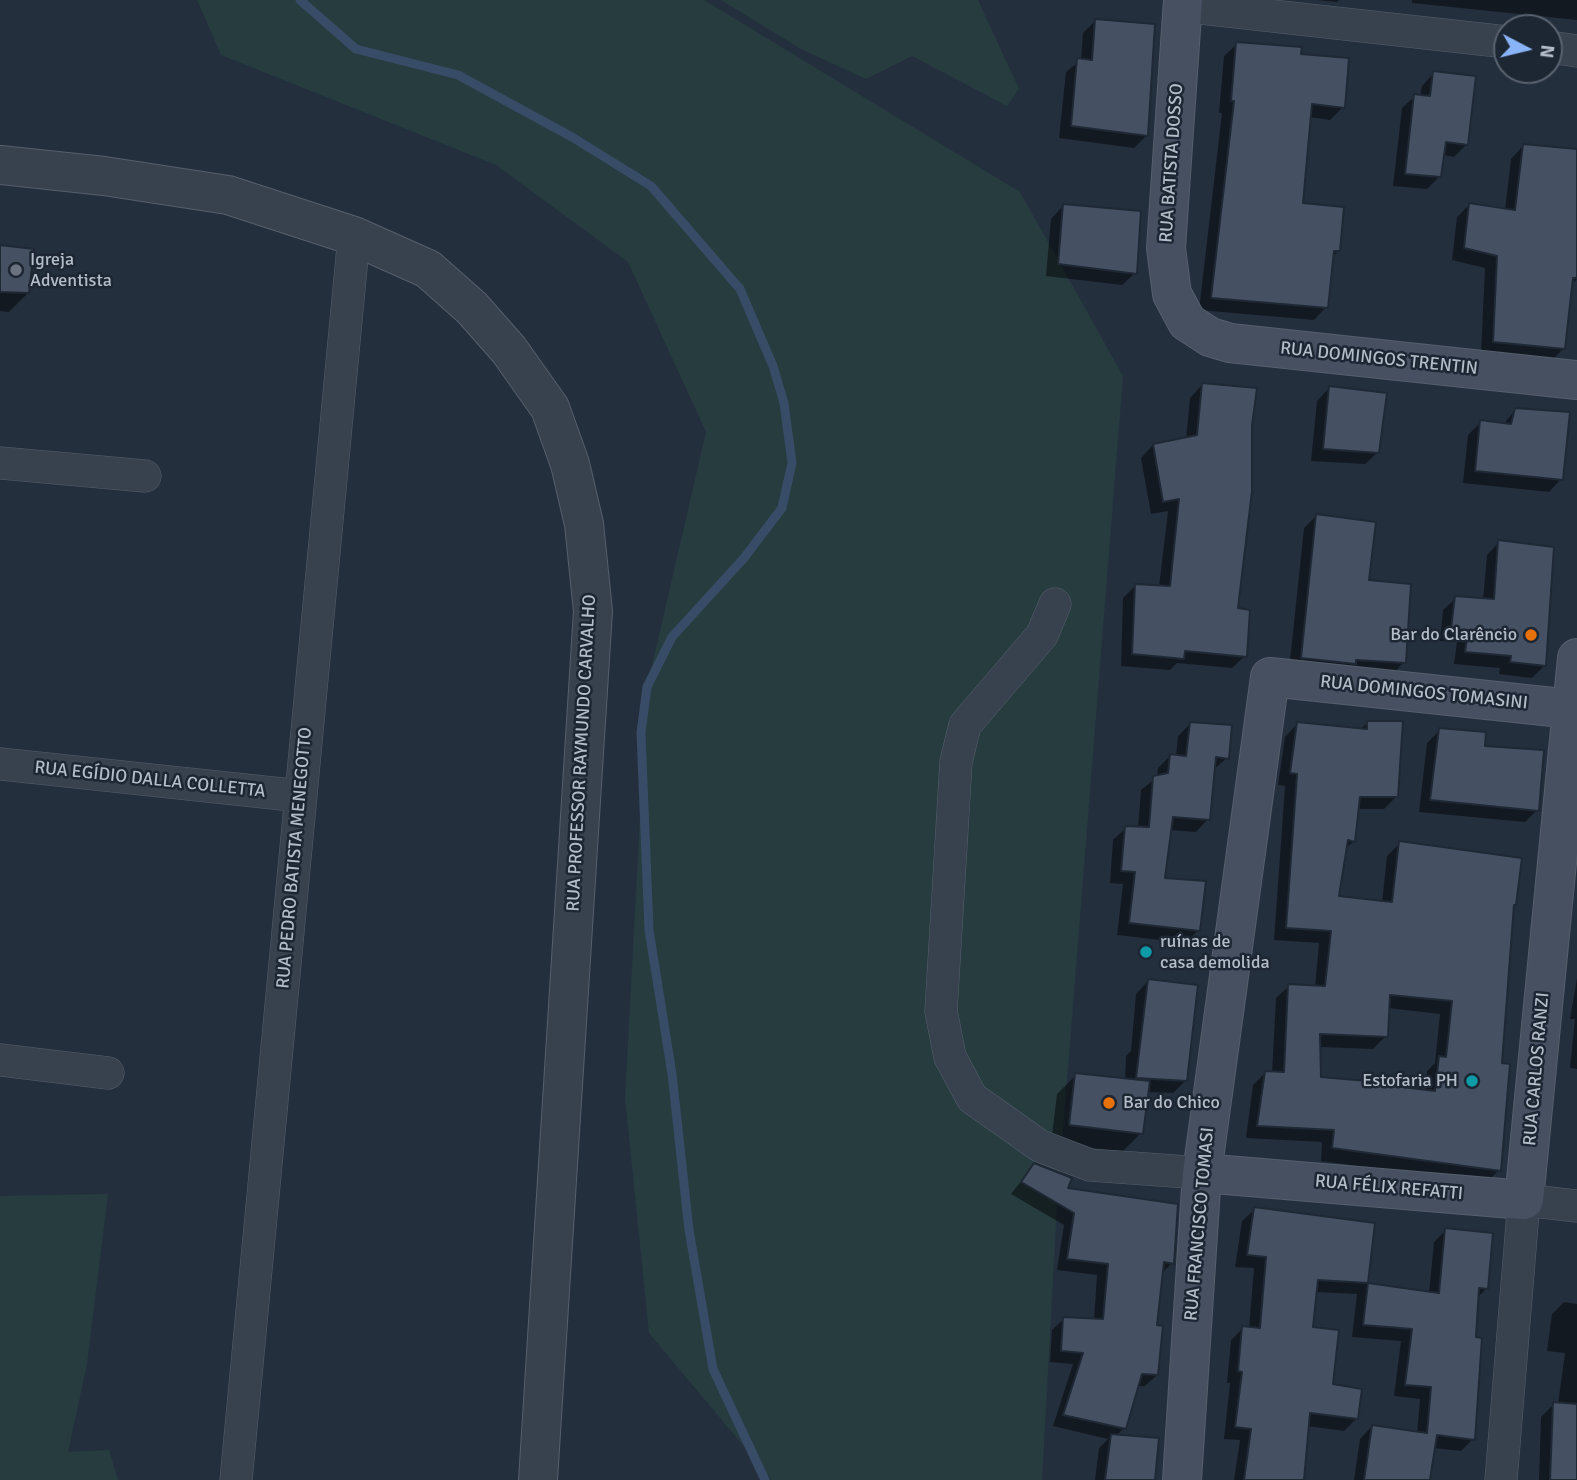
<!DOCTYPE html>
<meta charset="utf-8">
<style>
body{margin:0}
#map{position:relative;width:1577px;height:1480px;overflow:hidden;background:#242f3e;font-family:Signika,sans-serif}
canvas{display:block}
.north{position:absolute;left:1493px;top:14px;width:70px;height:70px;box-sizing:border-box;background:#1d2633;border:2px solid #59626f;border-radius:50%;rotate:97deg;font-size:19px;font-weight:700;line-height:28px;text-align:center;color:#b4bcc9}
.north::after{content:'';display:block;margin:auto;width:24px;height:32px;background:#8ab4f8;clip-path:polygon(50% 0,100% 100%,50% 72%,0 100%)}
</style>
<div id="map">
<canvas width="1577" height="1480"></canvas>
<div class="north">N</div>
</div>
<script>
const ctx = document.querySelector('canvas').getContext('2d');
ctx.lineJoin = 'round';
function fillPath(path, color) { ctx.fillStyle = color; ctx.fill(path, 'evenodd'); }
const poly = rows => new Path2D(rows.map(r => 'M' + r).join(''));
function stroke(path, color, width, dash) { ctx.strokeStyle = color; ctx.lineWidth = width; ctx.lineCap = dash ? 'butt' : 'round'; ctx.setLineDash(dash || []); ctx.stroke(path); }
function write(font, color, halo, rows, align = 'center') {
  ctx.font = font + ' Signika,sans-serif'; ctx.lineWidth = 5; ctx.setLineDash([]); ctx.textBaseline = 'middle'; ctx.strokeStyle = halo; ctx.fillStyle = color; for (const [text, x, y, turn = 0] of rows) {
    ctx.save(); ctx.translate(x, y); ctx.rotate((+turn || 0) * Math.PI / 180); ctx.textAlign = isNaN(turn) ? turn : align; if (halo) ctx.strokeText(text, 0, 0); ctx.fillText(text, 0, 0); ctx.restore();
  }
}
const green = poly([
 [197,0,704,0,1020,192,1123,376,1057,1207,1042,1480,772,1480,649,1333,625,1098,647,687,706,432,628,262,496,165,221,55],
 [721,0,978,0,1019,89,1007,106,912,56,866,79,801,49],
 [108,1194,87,1364,68,1452,109,1450,118,1480,0,1480,0,1196]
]);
const shadow = poly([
 [1317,0,1339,0,1337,2],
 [1412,0,1577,0,1577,20,1412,3],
 [1096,20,1147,135,1134,148,1059,138,1066,72,1081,60,1083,33],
 [1237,44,1343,107,1330,120,1309,117,1301,205,1338,251,1332,257,1326,307,1314,320,1199,310,1222,113,1219,113,1224,56],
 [1434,73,1467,144,1454,157,1443,155,1440,176,1427,189,1393,186,1402,108,1415,96,1420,97,1422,86],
 [1523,146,1577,151,1577,279,1570,286,1564,348,1551,361,1481,354,1485,268,1452,260,1457,217,1469,205,1505,210,1511,159],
 [1063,206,1135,273,1122,285,1046,276,1051,219],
 [0,247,28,293,9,312,0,311],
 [1202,385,1245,656,1232,668,1177,663,1170,670,1121,666,1123,598,1136,585,1159,587,1168,511,1151,514,1141,458,1153,445,1186,439,1190,398],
 [1329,388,1378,452,1365,464,1311,461,1317,401],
 [1516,409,1561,479,1549,492,1463,483,1468,435,1481,422,1503,425],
 [1316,516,1367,582,1404,662,1392,675,1289,670,1304,528],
 [1499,542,1545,665,1532,678,1499,674,1500,668,1454,664,1457,642,1440,641,1443,610,1456,598,1483,600,1487,555],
 [1191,723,1227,758,1213,770,1208,819,1196,832,1169,830,1163,880,1198,930,1186,943,1117,935,1123,884,1110,883,1113,840,1126,828,1138,828,1141,790,1157,777,1158,768,1170,756,1176,756,1178,736],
 [1367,723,1397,796,1384,809,1357,809,1354,841,1344,850,1337,897,1382,903,1387,856,1400,843,1515,904,1512,907,1500,1064,1499,1170,1486,1183,1321,1161,1322,1142,1246,1138,1253,1085,1266,1072,1272,1073,1276,998,1289,986,1315,987,1319,943,1274,940,1285,786,1278,785,1285,737,1297,724,1360,730],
 [1388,1008,1440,1014,1435,1063,1427,1071,1425,1092,1319,1079,1319,1047,1373,1049,1386,1036],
 [1440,730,1483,747,1537,810,1525,822,1419,812,1427,743],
 [1577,978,1577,1069,1570,1068,1575,1019,1570,1019],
 [1148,981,1185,1081,1173,1093,1147,1092,1141,1133,1122,1152,1051,1143,1057,1094,1076,1075,1125,1080,1126,1056,1131,1051,1136,994],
 [1034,1165,1172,1263,1161,1274,1155,1327,1157,1375,1145,1386,1137,1386,1124,1428,1116,1436,1153,1480,1095,1480,1099,1448,1108,1439,1053,1426,1073,1364,1050,1362,1052,1330,1064,1319,1094,1320,1097,1275,1057,1270,1064,1225,1011,1194],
 [1255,1209,1373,1224,1366,1284,1429,1293,1434,1242,1446,1230,1487,1288,1477,1298,1473,1439,1461,1451,1433,1448,1428,1480,1354,1480,1360,1439,1372,1426,1417,1434,1420,1399,1394,1396,1401,1341,1352,1337,1357,1294,1315,1292,1311,1328,1331,1386,1357,1418,1344,1431,1307,1426,1302,1480,1234,1480,1240,1440,1224,1439,1230,1383,1227,1383,1231,1340,1243,1328,1249,1329,1254,1268,1235,1267,1242,1221],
 [1564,1302,1577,1304,1577,1480,1539,1480,1541,1417,1554,1404,1558,1404,1565,1353,1547,1351,1552,1314]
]);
const stream = poly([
 [300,0,356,49,458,75,572,137,651,186,740,289,773,366,784,403,792,463,782,508,744,558,672,637,647,687,641,733,649,930,672,1074,689,1230,713,1369,765,1480]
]);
const building = poly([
 [1095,19,1155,24,1148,136,1071,126,1077,58,1092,60,1095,19],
 [1236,42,1302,47,1301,54,1349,58,1345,108,1312,104,1303,203,1344,207,1340,251,1334,251,1328,308,1211,298,1234,101,1231,101,1236,42],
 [1433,71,1476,76,1468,145,1446,142,1441,177,1405,174,1414,94,1430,96,1433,71],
 [1523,144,1577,149,1577,278,1573,278,1565,349,1493,342,1497,256,1464,248,1469,203,1515,210,1523,144],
 [1063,204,1141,211,1137,274,1058,264,1063,204],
 [0,245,34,249,29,293,0,292,0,245],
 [1202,383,1257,388,1252,426,1252,491,1238,608,1250,610,1247,657,1185,651,1184,659,1132,654,1135,584,1170,586,1179,499,1163,502,1153,444,1197,435,1202,383],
 [1329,386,1387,393,1379,453,1323,449,1329,386],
 [1515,408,1570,412,1563,480,1475,471,1480,420,1511,424,1515,408],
 [1316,514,1376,522,1369,580,1411,584,1406,663,1356,660,1356,664,1301,658,1316,514],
 [1498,540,1554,547,1546,666,1510,662,1511,656,1465,652,1468,630,1451,629,1455,596,1494,599,1498,540],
 [1367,721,1403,721,1398,797,1360,797,1355,842,1348,840,1339,896,1392,902,1399,841,1522,858,1516,905,1514,905,1502,1063,1510,1064,1501,1171,1332,1148,1334,1130,1257,1126,1265,1071,1284,1072,1288,984,1325,986,1331,931,1286,928,1297,774,1290,773,1297,722,1367,729,1367,721],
 [1390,995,1452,1001,1446,1057,1439,1056,1435,1091,1379,1084,1379,1082,1321,1077,1320,1034,1388,1037,1390,995],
 [1190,722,1232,725,1229,759,1216,757,1210,820,1173,817,1165,878,1206,881,1200,931,1129,923,1135,872,1121,871,1125,826,1149,827,1153,776,1168,773,1170,754,1186,756,1190,722],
 [1439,728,1486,732,1485,746,1544,750,1539,811,1430,800,1439,728],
 [1148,979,1198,985,1187,1081,1136,1078,1148,979],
 [1075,1073,1150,1081,1143,1134,1069,1125,1075,1073],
 [1034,1163,1072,1178,1068,1188,1178,1204,1174,1264,1164,1262,1157,1325,1163,1326,1158,1375,1142,1374,1126,1429,1063,1415,1083,1353,1061,1351,1063,1317,1103,1319,1108,1264,1067,1259,1074,1213,1021,1182,1034,1163],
 [1254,1207,1375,1223,1368,1283,1318,1280,1313,1327,1339,1330,1333,1384,1362,1389,1358,1419,1310,1413,1304,1480,1244,1480,1251,1429,1235,1427,1242,1372,1238,1371,1242,1326,1260,1328,1266,1257,1247,1255,1254,1207],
 [1445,1228,1493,1233,1488,1289,1479,1288,1476,1337,1482,1338,1475,1440,1437,1435,1430,1480,1364,1480,1372,1425,1427,1433,1431,1387,1405,1385,1412,1329,1363,1325,1368,1283,1439,1293,1445,1228],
 [1553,1402,1577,1404,1577,1480,1550,1480,1553,1402],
 [1111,1434,1159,1438,1155,1480,1105,1480,1111,1434]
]);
const minor = poly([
 [1183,6,1507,42],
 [1549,47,1577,51],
 [0,463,145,476],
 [1055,604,1042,635,965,725,956,762,941,1011,950,1057,972,1098,1040,1146,1090,1165,1202,1173],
 [0,764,301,796],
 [0,1060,108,1073],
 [236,1480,354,236],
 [1501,1480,1524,1200,1577,1206]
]);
const tertiary = poly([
 [0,165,104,176,228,195,354,236,428,269,472,308,509,350,550,408,570,464,584,524,593,611,538,1480]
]);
const secondary = poly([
 [1183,0,1166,248,1172,294,1187,322,1210,337,1230,343,1577,380],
 [1202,1173,1524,1200,1577,658],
 [1182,1480,1202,1173,1270,677,1572,709]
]);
const markers = [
 [16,270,7,"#6b7280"],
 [1531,635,7,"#e8710a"],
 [1146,952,7,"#0f9aa8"],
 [1472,1081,7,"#0f9aa8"],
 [1109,1103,7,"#e8710a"]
];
const streetNames = [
 ["RUA BATISTA DOSSO",1172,163,-86],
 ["RUA DOMINGOS TRENTIN",1379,359,6],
 ["RUA DOMINGOS TOMASINI",1424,693,6],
 ["RUA PROFESSOR RAYMUNDO CARVALHO",582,753,-87],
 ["RUA EGÍDIO DALLA COLLETTA",150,780,6],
 ["RUA PEDRO BATISTA MENEGOTTO",295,858,-85],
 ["RUA CARLOS RANZI",1537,1069,-85],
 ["RUA FÉLIX REFATTI",1389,1188,5],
 ["RUA FRANCISCO TOMASI",1200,1224,-85]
];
const poiNames = [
 ["Igreja",30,260],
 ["Adventista",30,281],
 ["Bar do Clarêncio",1517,635,"right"],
 ["ruínas de",1160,942],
 ["casa demolida",1160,963],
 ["Estofaria PH",1458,1081,"right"],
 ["Bar do Chico",1123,1103]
];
fillPath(green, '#263c3f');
fillPath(shadow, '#0007');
stroke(stream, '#394c67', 9);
fillPath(building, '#455162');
stroke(building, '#1f2835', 2);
stroke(minor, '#565f6c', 33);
stroke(tertiary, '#565f6c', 40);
stroke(secondary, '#565f6c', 40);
stroke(minor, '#38414e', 32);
stroke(tertiary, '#38414e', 38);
stroke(secondary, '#465061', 38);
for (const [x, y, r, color] of markers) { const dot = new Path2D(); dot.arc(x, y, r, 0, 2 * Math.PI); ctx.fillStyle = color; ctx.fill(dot); stroke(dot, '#1d2633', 2.5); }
write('18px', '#b4bcc9', '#1d2633', streetNames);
write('18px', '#b4bcc9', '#1d2633', poiNames, 'left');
</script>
